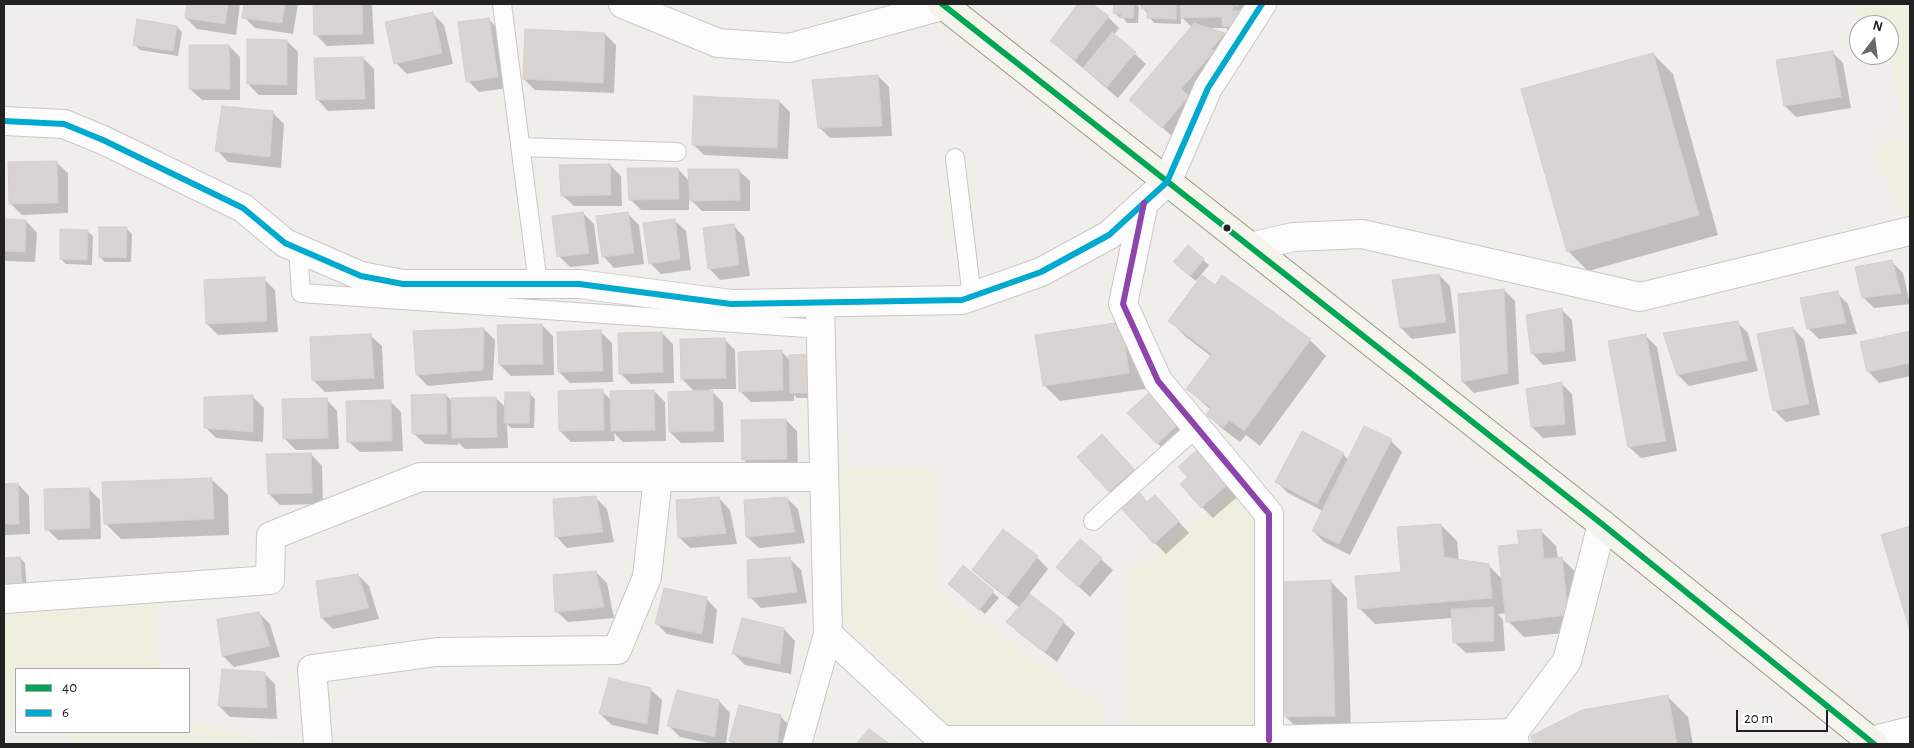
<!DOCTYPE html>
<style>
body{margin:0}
#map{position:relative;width:1914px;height:748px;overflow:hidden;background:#f0eeeb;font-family:"Alegreya Sans",sans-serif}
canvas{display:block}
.frame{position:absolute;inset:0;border:5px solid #222;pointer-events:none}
.legend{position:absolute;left:15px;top:668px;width:175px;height:65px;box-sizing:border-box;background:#fff;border:1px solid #a7a7a7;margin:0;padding:6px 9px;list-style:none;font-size:15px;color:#222}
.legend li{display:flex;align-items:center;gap:10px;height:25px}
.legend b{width:25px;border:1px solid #a7a7a7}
.north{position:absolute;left:1849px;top:15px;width:50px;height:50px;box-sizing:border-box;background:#fff;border:1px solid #a7a7a7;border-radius:50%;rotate:15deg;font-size:14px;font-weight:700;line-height:20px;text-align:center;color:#222}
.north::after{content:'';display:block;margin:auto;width:18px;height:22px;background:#6a6968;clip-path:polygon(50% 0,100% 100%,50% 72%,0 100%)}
.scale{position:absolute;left:1736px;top:710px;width:92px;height:22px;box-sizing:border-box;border:2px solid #222;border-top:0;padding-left:6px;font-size:15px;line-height:18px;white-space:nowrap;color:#222;-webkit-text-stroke:4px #fff;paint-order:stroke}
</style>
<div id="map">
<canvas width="1914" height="748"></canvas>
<div class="frame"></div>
<ul class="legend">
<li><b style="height:6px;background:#00a651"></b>40</li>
<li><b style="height:6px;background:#00a9ce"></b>6</li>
</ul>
<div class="north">N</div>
<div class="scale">20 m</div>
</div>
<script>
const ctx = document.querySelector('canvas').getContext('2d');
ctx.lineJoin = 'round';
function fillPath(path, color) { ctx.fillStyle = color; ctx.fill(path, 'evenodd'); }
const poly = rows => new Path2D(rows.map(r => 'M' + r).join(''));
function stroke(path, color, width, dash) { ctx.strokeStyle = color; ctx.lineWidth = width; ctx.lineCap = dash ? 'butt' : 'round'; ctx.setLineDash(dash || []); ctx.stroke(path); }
const farmland = poly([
 [1855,4,1910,4,1910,218,1904,219,1872,144,1907,138,1889,52,1889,25,1860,25],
 [841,468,936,469,935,590,1104,708,1101,731,951,727,837,615],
 [1236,491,1260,524,1259,728,1126,725,1129,572],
 [158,601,158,669,16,669,16,721,4,723,4,615],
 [189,721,274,744,68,744,68,732,189,732]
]);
const shadow = poly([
 [188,4,240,4,236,35,197,29,186,18],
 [246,4,298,4,293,34,255,28,244,17],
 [315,4,372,4,374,44,327,46,316,35],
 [1079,4,1090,4,1108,17,1119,28,1114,35,1146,64,1118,98,1051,41],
 [1115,4,1136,4,1139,7,1138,23,1127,23,1123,18,1120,18,1114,12],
 [1143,4,1268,4,1234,36,1226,28,1206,28,1224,34,1235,45,1174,138,1131,100,1192,27,1181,17,1181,24,1154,23,1143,8],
 [433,14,444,25,453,64,407,74,396,63],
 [488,19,500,30,508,88,479,92,468,81],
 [177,27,182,32,178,56,140,50,134,44],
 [605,34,616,45,614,93,535,90,524,79],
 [287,41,298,52,297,95,259,95,248,84],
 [229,46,240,57,240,100,202,100,190,89],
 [1832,52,1843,63,1851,108,1796,117,1785,106],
 [1653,54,1673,74,1718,235,1588,271,1568,251],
 [363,58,374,69,375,109,328,111,317,99],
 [878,76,889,87,892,136,830,138,819,127],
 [779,101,790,112,788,159,704,155,693,144],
 [273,113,284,124,281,168,228,162,217,150],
 [56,162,68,173,68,213,22,215,10,203],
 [610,165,621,176,622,206,574,206,562,195],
 [678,169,690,182,738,170,750,181,750,211,702,211,689,198,689,210,641,210,630,199],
 [583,213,594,224,599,264,570,267,559,256],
 [627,213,639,225,644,264,614,268,603,256],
 [674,220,686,231,691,270,661,274,650,263],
 [4,221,26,221,37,233,35,262,4,261],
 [733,225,744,237,750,276,720,280,709,268],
 [126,228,132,234,131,262,105,262,100,257],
 [87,231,93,236,92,265,66,264,61,259],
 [1188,247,1209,265,1196,281,1180,268],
 [1892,262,1903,273,1910,304,1874,308,1863,297],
 [1439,275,1450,286,1456,333,1412,339,1401,328],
 [264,279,275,290,278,332,218,335,207,324],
 [1215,286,1310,340,1326,356,1260,446,1246,435,1240,442,1224,430,1207,414,1211,410,1188,389,1212,357,1186,337,1170,321],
 [1504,290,1515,301,1519,384,1474,393,1463,382],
 [1837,293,1848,304,1857,334,1819,339,1808,328],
 [1561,309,1572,320,1576,361,1543,365,1532,353],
 [1737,322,1748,333,1758,371,1689,386,1678,375],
 [1121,324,1138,340,1145,389,1060,401,1044,385],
 [542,325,553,336,554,375,511,376,500,365],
 [1793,328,1804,340,1820,415,1786,422,1774,410],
 [484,329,495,340,493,380,428,386,417,375,415,333],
 [601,332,612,343,613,382,570,383,559,372],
 [1910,332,1910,376,1879,383,1868,371,1862,343],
 [662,333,673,344,674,383,631,384,620,373],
 [370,335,382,346,384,389,325,392,314,381],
 [1646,336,1657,347,1677,451,1641,458,1629,447],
 [724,339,735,350,736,389,710,389,723,403,724,442,681,443,670,432,695,392,682,379],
 [782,352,791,361,817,398,797,398,794,395,794,401,751,402,740,391],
 [1561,383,1572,394,1576,435,1543,438,1532,427],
 [602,391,611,400,654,391,665,402,666,441,623,442,614,433,615,441,571,442,560,431],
 [1152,391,1192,433,1169,455,1129,413],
 [529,393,535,399,534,428,511,428,507,424,508,448,465,449,458,442,458,445,425,444,413,433,446,395,453,402,496,398,506,408],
 [253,397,264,408,263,442,216,438,205,427],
 [326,399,337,411,339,449,296,450,285,439],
 [390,401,401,412,403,451,360,452,348,441],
 [786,420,797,431,798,470,755,471,744,460],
 [1391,441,1402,452,1350,555,1324,542,1313,531,1323,511,1288,493,1277,482,1343,454,1348,460],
 [1113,447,1144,481,1121,502,1110,491],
 [1197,451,1238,496,1213,518,1202,507,1190,477],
 [311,454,322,466,323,504,280,505,269,494],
 [211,479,228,495,229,535,121,539,105,523],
 [18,484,29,496,30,534,4,535,4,485],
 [89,489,100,500,101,539,58,540,47,529],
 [595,497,607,509,614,542,567,548,556,536],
 [719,498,730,510,737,544,690,548,679,537],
 [787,498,798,509,805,543,759,548,747,537,746,502],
 [1166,507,1189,533,1166,554,1155,543],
 [1441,525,1457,541,1459,561,1488,565,1503,580,1520,545,1540,530,1556,546,1558,558,1561,558,1578,574,1584,631,1524,637,1508,621,1507,613,1498,614,1503,620,1505,651,1466,653,1454,642,1453,618,1375,624,1359,608,1403,573],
 [1910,528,1910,627,1883,536],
 [1003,531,1037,557,1048,569,1029,594,1063,622,1075,633,1057,662,1019,633,1008,622,1020,608,985,581,973,570],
 [1080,541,1113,570,1090,597,1069,578],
 [20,558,25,563,27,591,4,592,4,559],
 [789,558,801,570,807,603,761,608,750,597],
 [964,567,999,598,985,614,955,589],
 [596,572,607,583,614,618,568,622,556,611],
 [358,575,369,586,379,619,333,629,322,618],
 [1331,582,1347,598,1351,732,1302,733,1286,717],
 [706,598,717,610,713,644,667,634,656,623],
 [259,613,270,624,280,657,234,667,223,656,218,620],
 [784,629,795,641,791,674,745,665,734,654],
 [264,673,275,684,277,719,230,717,219,706],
 [650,689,662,700,658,735,612,725,600,714],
 [1667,696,1688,717,1693,744,1534,744,1533,737],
 [719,701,730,713,726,744,713,744,680,737,669,726],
 [780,716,791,727,789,744,733,744,730,741]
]);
const building = poly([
 [187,4,228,4,225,24,185,18,187,4],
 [244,4,285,4,282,23,242,18,244,4],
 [313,4,362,4,363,34,314,35,313,4],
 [1078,4,1092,4,1109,16,1075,60,1050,41,1078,4],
 [1114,4,1134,4,1133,18,1121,18,1121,14,1113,13,1114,4],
 [1141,4,1176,4,1176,19,1147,18,1147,9,1141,9,1141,4],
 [1180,4,1238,4,1238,6,1233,6,1233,11,1241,11,1236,27,1222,26,1222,17,1181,18,1180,4],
 [433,12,442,53,394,64,385,22,433,12],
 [489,18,498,77,466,82,458,22,489,18],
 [137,19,177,26,173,51,133,45,137,19],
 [1194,23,1225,33,1211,49,1214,51,1181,89,1189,96,1162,128,1129,100,1194,23],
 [525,29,605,33,603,83,523,79,525,29],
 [1112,32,1136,52,1107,87,1083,68,1112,32],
 [247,39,287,40,287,85,247,84,247,39],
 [189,45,229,45,230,89,189,89,189,45],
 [1833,51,1841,97,1784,106,1776,60,1833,51],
 [1653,53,1699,215,1567,252,1521,89,1653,53],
 [363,57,365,99,316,100,314,58,363,57],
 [878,75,882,126,818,128,812,80,878,75],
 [694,96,779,100,777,148,692,145,694,96],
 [222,106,273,111,270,157,215,151,222,106],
 [57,161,58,203,9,204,8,162,57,161],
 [610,164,611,195,561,196,559,165,610,164],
 [627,168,678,168,679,199,629,200,627,168],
 [688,169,739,169,740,200,690,201,688,169],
 [583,212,589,253,557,257,552,216,583,212],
 [628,212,634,253,602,257,596,216,628,212],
 [4,219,26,220,25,252,4,251,4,219],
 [675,219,680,259,649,264,643,223,675,219],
 [734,224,739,265,708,269,703,228,734,224],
 [99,227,127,227,126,258,99,257,99,227],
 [60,229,88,230,87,260,60,259,60,229],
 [1188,245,1204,259,1190,276,1173,262,1188,245],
 [1892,260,1901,293,1862,298,1855,267,1892,260],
 [1439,274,1446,322,1400,328,1392,280,1439,274],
 [1202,275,1215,285,1222,275,1311,339,1244,431,1229,420,1224,427,1206,415,1211,407,1186,389,1212,354,1168,321,1202,275],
 [265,277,267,321,206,324,204,280,265,277],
 [1504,289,1508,373,1462,382,1458,294,1504,289],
 [1838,291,1846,323,1807,329,1800,298,1838,291],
 [1562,308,1565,351,1531,354,1526,315,1562,308],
 [1738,321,1747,360,1677,375,1663,333,1738,321],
 [1122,322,1129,373,1043,386,1035,335,1122,322],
 [542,324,543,364,499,365,497,325,542,324],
 [1793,327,1809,404,1773,411,1757,334,1793,327],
 [484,328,483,370,416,375,413,331,484,328],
 [601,330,603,371,558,372,557,332,601,330],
 [1910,331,1910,363,1867,372,1860,342,1910,331],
 [662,332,663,372,619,374,618,333,662,332],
 [371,334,374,378,312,381,310,337,371,334],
 [1646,334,1666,441,1628,447,1608,341,1646,334],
 [725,338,726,378,681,379,680,339,725,338],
 [782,350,783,390,739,392,738,352,782,350],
 [811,354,812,393,790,393,789,355,811,354],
 [1562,382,1565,424,1531,427,1526,389,1562,382],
 [603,389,604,430,559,431,558,391,603,389],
 [654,390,655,430,611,431,610,391,654,390],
 [713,390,714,431,669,432,668,392,713,390],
 [1152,390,1182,421,1157,444,1127,413,1152,390],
 [505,392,530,392,529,423,504,423,505,392],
 [446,394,447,434,412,434,411,395,446,394],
 [253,395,253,432,204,428,204,397,253,395],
 [496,397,497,437,452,438,451,398,496,397],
 [327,398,328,438,283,439,282,399,327,398],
 [391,400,392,441,347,442,346,401,391,400],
 [786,419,787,459,742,460,741,420,786,419],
 [1364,426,1392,439,1339,544,1312,531,1364,426],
 [1302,431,1344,453,1317,504,1275,482,1302,431],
 [1102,434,1134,469,1109,492,1077,457,1102,434],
 [1197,450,1228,484,1201,508,1180,484,1188,477,1178,467,1197,450],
 [311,453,312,493,268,494,266,454,311,453],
 [212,478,214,519,104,524,102,482,212,478],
 [18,483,19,524,4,524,4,484,18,483],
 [89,488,90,528,45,530,44,489,89,488],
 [1139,492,1147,502,1155,495,1179,521,1154,544,1121,508,1139,492],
 [596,496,603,532,555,537,553,499,596,496],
 [719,497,726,533,678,538,676,500,719,497],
 [787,497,795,532,746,537,744,500,787,497],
 [1441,524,1444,557,1489,564,1492,598,1358,609,1355,576,1401,572,1397,527,1441,524],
 [1910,526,1910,631,1881,535,1910,526],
 [1003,529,1038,556,1007,597,972,570,1003,529],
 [1541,529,1544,559,1562,557,1568,615,1506,622,1498,546,1519,544,1517,531,1541,529],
 [1080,539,1102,558,1078,587,1056,567,1080,539],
 [20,557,22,586,4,587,4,558,20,557],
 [790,557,797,592,748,598,747,560,790,557],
 [963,565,994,591,979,610,948,584,963,565],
 [596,571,604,607,555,612,553,575,596,571],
 [358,574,369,608,321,618,316,581,358,574],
 [1331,580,1335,716,1285,717,1280,582,1331,580],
 [664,588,707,597,702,634,655,624,664,588],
 [1030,594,1064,621,1045,652,1006,622,1030,594],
 [1493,607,1494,641,1453,643,1451,609,1493,607],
 [259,612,270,646,222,656,217,619,259,612],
 [742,618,784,628,780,664,732,654,742,618],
 [222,669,265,672,267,708,218,706,222,669],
 [609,678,651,688,647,724,599,714,609,678],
 [677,690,719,700,715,737,667,726,677,690],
 [1668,695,1677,744,1533,744,1531,736,1582,710,1668,695],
 [739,705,781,715,777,744,743,744,729,741,739,705],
 [869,729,890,744,856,744,869,729]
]);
const service = poly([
 [502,4,538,284],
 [521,147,677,152],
 [955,158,972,297],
 [298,248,301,293,821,329],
 [1093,521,1197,427]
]);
const minor = poly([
 [4,121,64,124,103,140,243,208,285,243,361,276,403,284,579,284,731,304,962,300,1041,272,1109,235,1167,182,1208,88,1262,4],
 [1144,203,1123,304,1158,381,1269,514,1269,740],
 [1250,247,1293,237,1362,234,1640,297,1910,231],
 [4,599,270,580,271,536,420,477,824,477],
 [828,634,942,740,1269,740,1513,733],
 [1870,741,1910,731],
 [318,744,312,669,437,652,617,650,647,577,658,477],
 [797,744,828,634,820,303],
 [1515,744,1513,733,1567,661,1602,524]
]);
const tertiary = poly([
 [623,4,718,43,789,48,949,4]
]);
const secondary = poly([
 [942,4,1602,524,1874,744]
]);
const bus1 = poly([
 [942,4,1602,524,1874,744]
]);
const bus2 = poly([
 [4,121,64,124,103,140,243,208,285,243,361,276,403,284,579,284,731,304,962,300,1041,272,1109,235,1167,182,1208,88,1262,4]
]);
const bus3 = poly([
 [1144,203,1123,304,1158,381,1269,514,1269,740]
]);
const markers = [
 [1227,228,4.5,"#222"]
];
fillPath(farmland, '#efefdf');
fillPath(shadow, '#0003');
fillPath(building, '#d7d4d2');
stroke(building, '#d3d0cc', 1);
stroke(service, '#c9c8c7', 20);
stroke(minor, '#c9c8c7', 30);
stroke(tertiary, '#c9c8c7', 30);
stroke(secondary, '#999a82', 30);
stroke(service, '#fdfcfc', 18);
stroke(minor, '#fdfcfc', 28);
stroke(tertiary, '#fdfcfc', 28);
stroke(secondary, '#f4f4ed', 28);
stroke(bus1, '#00a651', 6);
stroke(bus2, '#00a9ce', 6);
stroke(bus3, '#8e44ad', 6);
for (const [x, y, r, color] of markers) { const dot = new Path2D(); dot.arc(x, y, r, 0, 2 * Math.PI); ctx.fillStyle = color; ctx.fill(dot); stroke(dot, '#fff', 2); }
</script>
